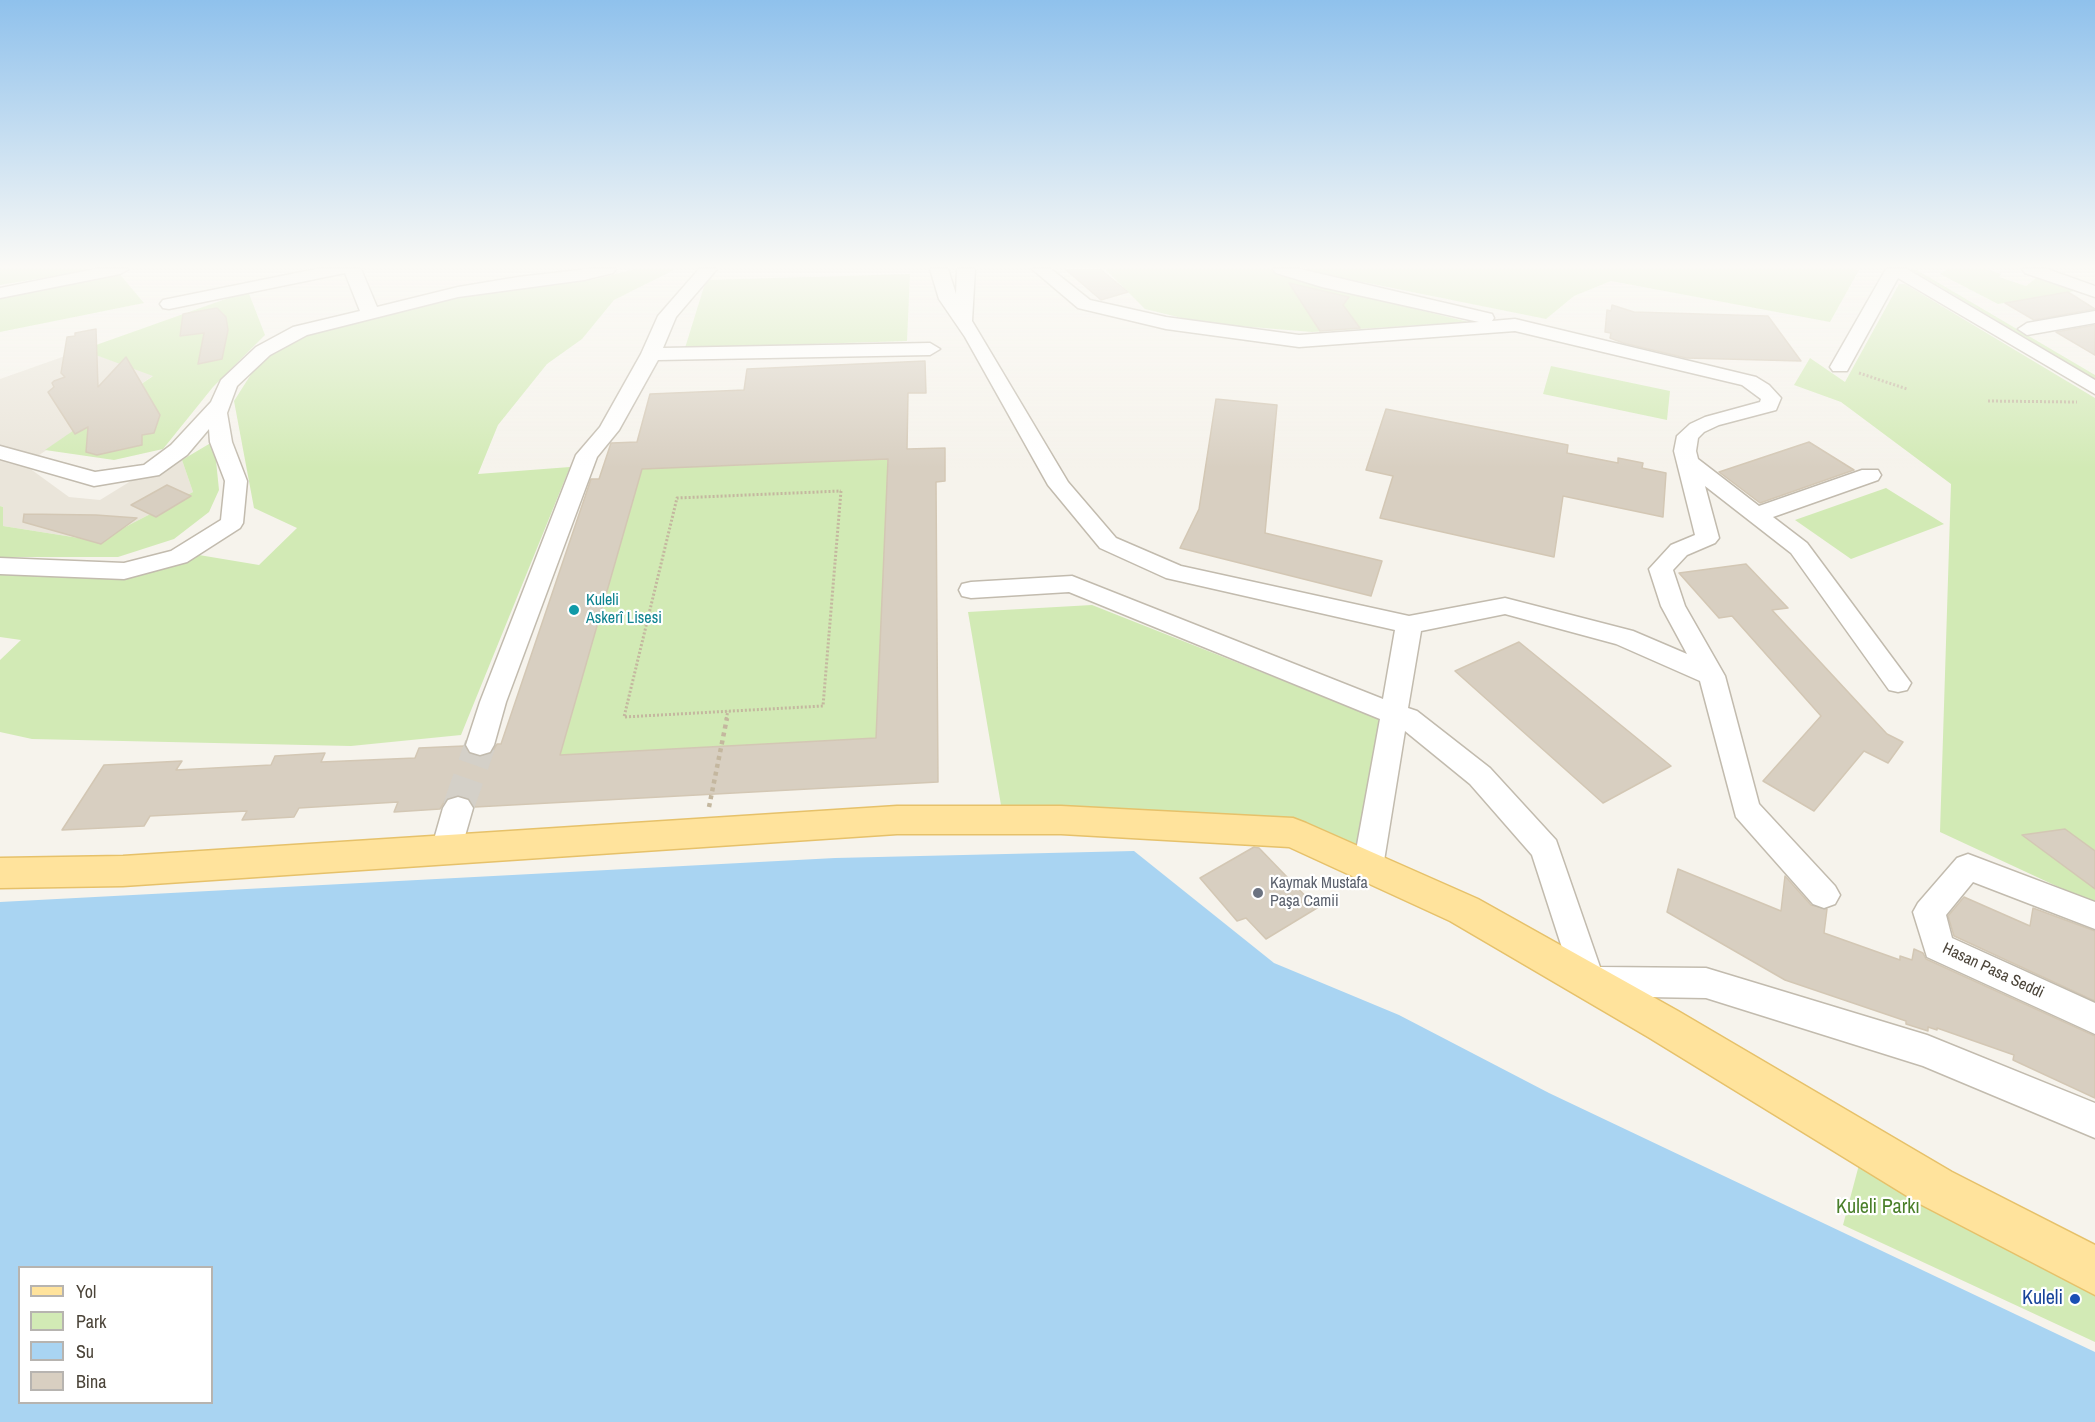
<!DOCTYPE html>
<meta charset="utf-8">
<style>
body{margin:0}
#map{position:relative;width:2095px;height:1422px;overflow:hidden;background:#f6f3ec;font-family:"Archivo Narrow",sans-serif}
canvas{display:block}
.legend{position:absolute;left:18px;top:1266px;width:195px;height:138px;box-sizing:border-box;background:#fff;border:2px solid #b7b4b0;margin:0;padding:8px 10px;list-style:none;font-size:18px;color:#4b4439}
.legend li{display:flex;align-items:center;gap:12px;height:30px}
.legend b{width:30px;border:2px solid #b7b4b0}
</style>
<div id="map">
<canvas width="2095" height="1422"></canvas>
<ul class="legend">
<li><b style="height:8px;background:#ffe39c"></b>Yol</li>
<li><b style="height:16px;background:#d2eab5"></b>Park</li>
<li><b style="height:16px;background:#a9d4f2"></b>Su</li>
<li><b style="height:16px;background:#d8cfc1"></b>Bina</li>
</ul>
</div>
<script>
const ctx = document.querySelector('canvas').getContext('2d');
ctx.lineJoin = 'round';
function fillPath(path, color) { ctx.fillStyle = color; ctx.fill(path, 'evenodd'); }
const poly = rows => new Path2D(rows.map(r => 'M' + r).join(''));
function stroke(path, color, width, dash) { ctx.strokeStyle = color; ctx.lineWidth = width; ctx.lineCap = dash ? 'butt' : 'round'; ctx.setLineDash(dash || []); ctx.stroke(path); }
function write(font, color, halo, rows, align = 'center') {
  ctx.font = font + ' "Archivo Narrow",sans-serif'; ctx.lineWidth = 4.5; ctx.setLineDash([]); ctx.textBaseline = 'middle'; ctx.strokeStyle = halo; ctx.fillStyle = color; for (const [text, x, y, turn = 0] of rows) {
    ctx.save(); ctx.translate(x, y); ctx.rotate((+turn || 0) * Math.PI / 180); ctx.textAlign = isNaN(turn) ? turn : align; if (halo) ctx.strokeText(text, 0, 0); ctx.fillText(text, 0, 0); ctx.restore();
  }
}
const residential = poly([
 [82,350,154,375,25,465,69,497,100,500,152,468,182,460,193,492,98,541,3,526,3,507,0,506,0,379]
]);
const green = poly([
 [0,269,98,269,0,285],
 [635,269,676,269,614,300,582,339,547,364,498,425,478,474,570,467,461,735,351,746,32,739,0,732,0,660,21,640,0,637,0,573,128,571,193,554,259,565,297,528,254,508,234,401,269,346,387,312,513,287,596,279],
 [1105,269,1270,269,1292,279,1469,322,1312,332,1202,323,1145,309],
 [1298,269,1856,269,1859,270,1830,322,1611,281,1574,296,1546,319],
 [1910,269,1915,269,2095,375,2095,379],
 [1947,269,1986,269,2001,274,1999,277,2026,286,2036,278,2075,291,1998,304,1940,274],
 [118,272,144,303,0,332,0,291],
 [910,274,907,341,685,348,706,280],
 [1899,284,1905,284,2095,398,2095,904,1940,832,1951,484,1841,402,1794,385,1810,358,1845,382],
 [248,291,265,335,213,387,163,449,114,460,45,450,153,376,82,350],
 [1551,366,1670,391,1667,420,1543,394],
 [214,441,219,490,209,512,174,539,118,557,0,557,0,506,3,507,3,526,98,541,193,492,182,460],
 [888,459,876,738,560,755,642,469],
 [1886,488,1944,524,1851,559,1795,520],
 [1092,605,1380,719,1361,849,1302,823,1001,805,968,612],
 [1860,1161,2095,1295,2095,1342,1843,1225]
]);
const water = poly([
 [1134,851,1274,963,1399,1015,1549,1093,2095,1352,2095,1422,0,1422,0,902,835,858],
 [20,1268,212,1268,212,1402,20,1402]
]);
const building = poly([
 [1065,269,1100,269,1128,292,1101,300,1065,269],
 [1289,283,1349,297,1343,305,1360,328,1320,331,1289,283],
 [2068,292,2095,309,2034,320,2005,303,2068,292],
 [1612,305,1634,312,1768,316,1801,361,1686,358,1623,343,1610,338,1611,333,1605,332,1607,310,1611,311,1612,305],
 [217,308,226,317,228,330,222,359,198,364,204,333,180,336,183,314,217,308],
 [2095,325,2095,355,2056,332,2095,325],
 [96,329,98,387,126,357,160,415,154,433,142,435,142,445,97,455,86,452,88,427,75,434,48,392,54,387,52,383,54,381,65,377,61,373,67,337,75,336,75,333,96,329],
 [925,361,926,393,908,393,907,449,945,448,945,481,936,482,938,782,475,807,469,798,457,795,446,799,440,809,394,812,398,802,299,808,294,817,242,820,247,811,150,816,144,826,62,830,104,765,182,761,176,770,271,765,275,756,325,753,321,762,415,758,419,748,464,746,469,754,479,757,491,754,497,744,501,744,591,479,599,479,611,443,637,442,650,394,744,390,747,369,925,361],
 [888,459,876,738,560,755,642,469,888,459],
 [1216,399,1277,405,1265,533,1382,561,1371,596,1180,548,1199,509,1216,399],
 [1386,409,1568,445,1567,453,1618,463,1618,458,1643,463,1642,468,1666,473,1663,517,1563,496,1554,557,1380,518,1393,476,1366,470,1386,409],
 [1809,442,1854,470,1760,503,1719,472,1809,442],
 [167,485,191,496,156,517,131,505,167,485],
 [24,514,96,515,137,518,101,544,23,522,24,514],
 [1746,564,1788,608,1772,610,1887,734,1903,742,1888,763,1864,751,1814,811,1763,781,1821,716,1732,616,1719,618,1679,573,1746,564],
 [1519,642,1671,766,1603,803,1455,671,1519,642],
 [2065,829,2095,851,2095,889,2022,835,2065,829],
 [1254,847,1259,848,1317,908,1266,939,1246,918,1237,921,1200,878,1254,847],
 [1678,869,1781,911,1785,876,1811,905,1827,909,1824,933,1900,960,1900,956,1912,960,1914,949,1923,953,1926,959,2095,1036,2095,1098,2013,1060,2014,1055,1937,1028,1937,1030,1928,1027,1928,1031,1906,1024,1906,1021,1785,980,1667,912,1678,869],
 [1964,897,2030,926,2033,908,2095,931,2095,1001,1954,936,1948,916,1964,897]
]);
const minorTunnel = poly([
 [458,808,480,745]
]);
const pathFar1 = poly([
 [1859,373,1907,389],
 [1988,401,2077,402],
 [841,491,823,706,624,717,677,498,841,491],
 [726,719,728,711]
]);
const path = poly([
 [709,807,727,718]
]);
const minor = poly([
 [95,269,129,269,120,274,0,298,0,288,95,269],
 [316,269,361,269,377,307,458,287,518,277,588,269,616,269,613,273,584,280,458,297,307,335,270,355,237,386,227,413,232,442,247,481,243,523,240,528,187,562,124,579,0,574,0,558,124,563,171,551,221,520,225,481,210,442,209,429,187,455,159,475,94,486,0,459,0,446,95,472,144,465,171,445,211,402,221,380,256,347,293,327,360,311,345,273,169,309,163,308,160,304,163,300,316,269],
 [699,269,717,269,676,317,663,348,930,343,940,349,930,355,658,360,619,430,597,457,506,702,494,745,490,752,480,755,470,752,466,745,480,702,576,455,600,427,641,354,658,316,699,269],
 [930,269,948,269,956,294,957,269,975,269,972,321,1068,482,1116,538,1181,566,1409,616,1505,598,1633,631,1687,654,1661,606,1649,569,1671,545,1695,535,1674,451,1677,436,1690,424,1705,417,1760,402,1761,399,1742,385,1515,331,1299,347,1166,329,1078,308,1032,269,1051,269,1090,300,1166,317,1299,335,1479,322,1322,287,1276,273,1273,269,1300,269,1492,314,1494,318,1492,321,1515,319,1756,377,1769,385,1781,398,1776,410,1719,425,1704,432,1698,438,1696,451,1698,459,1759,506,1862,470,1878,470,1881,475,1878,480,1773,517,1807,543,1911,683,1907,690,1898,692,1889,690,1791,553,1705,486,1719,538,1715,543,1687,555,1673,570,1685,606,1725,676,1759,804,1835,886,1840,895,1835,904,1824,908,1813,904,1736,817,1700,681,1616,644,1505,614,1421,631,1408,708,1417,711,1490,768,1556,840,1600,967,1706,968,1927,1035,2095,1103,2095,1138,1923,1066,1706,998,1588,996,1576,991,1532,855,1470,784,1405,731,1383,867,1379,876,1368,880,1357,876,1353,867,1380,719,1069,592,971,598,962,596,959,590,962,584,971,582,1072,576,1383,699,1395,630,1166,578,1100,548,1048,485,965,337,939,299,930,269],
 [1886,269,1907,269,2095,380,2095,394,1898,278,1847,371,1833,371,1830,367,1886,269],
 [2022,269,2047,269,2095,286,2095,297,2025,273,2022,269],
 [2095,311,2095,323,2027,335,2018,329,2027,323,2095,311],
 [458,797,468,800,473,808,461,850,457,859,446,862,435,859,431,850,443,808,448,800,458,797],
 [1968,854,2095,902,2095,929,1973,882,1946,915,1952,938,2095,1003,2095,1034,1927,957,1913,912,1918,903,1957,858,1968,854]
]);
const major = poly([
 [897,806,1061,806,1293,818,1306,823,1478,899,1678,1011,1952,1172,2095,1245,2095,1295,1920,1204,1648,1037,1450,921,1289,847,1061,834,897,834,123,886,0,888,0,858,123,856,897,806]
]);
const markers = [
 [574,610,6,"#0f9aa8"],
 [1258,893,6,"#6b7280"],
 [2075,1299,6,"#1a4fb4"]
];
const cultureNames = [
 ["Kuleli",586,601],
 ["Askerî Lisesi",586,619]
];
const worshipNames = [
 ["Kaymak Mustafa",1270,884],
 ["Paşa Camii",1270,902]
];
const streetNames = [
 ["Hasan Pasa Seddi",1993,971,25]
];
const nearParknames = [
 ["Kuleli Parkı",1878,1208]
];
const nearTransitnames = [
 ["Kuleli",2063,1299]
];
fillPath(residential, '#eae5da');
fillPath(green, '#d2eab5');
fillPath(water, '#a9d4f2');
fillPath(building, '#d8cfc1');
stroke(building, '#d3c7b4', 1.5);
stroke(minorTunnel, '#d4d0c8', 31, [31, 15]);
stroke(minor, '#c2bbae', 3);
stroke(major, '#e6c16a', 3);
stroke(pathFar1, '#c4b79f', 3, [2, 2]);
stroke(path, '#c4b79f', 4.5, [4, 4]);
fillPath(minor, '#fff');
fillPath(major, '#ffe39c');
const sky = ctx.createLinearGradient(0, 0, 0, 468);
sky.addColorStop(0, '#8fc1ec');
sky.addColorStop(0.57, '#fbfaf6');
sky.addColorStop(1, '#fbfaf600');
ctx.fillStyle = sky;
ctx.fillRect(0, 0, 2095, 468);
for (const [x, y, r, color] of markers) { const dot = new Path2D(); dot.arc(x, y, r, 0, 2 * Math.PI); ctx.fillStyle = color; ctx.fill(dot); stroke(dot, '#fff', 2); }
write('16px', '#0d838f', '#fff', cultureNames, 'left');
write('16px', '#5b616d', '#fff', worshipNames, 'left');
write('16px', '#4b4439', '#fff', streetNames);
write('20px', '#4a7f2a', '#fff', nearParknames);
write('20px', '#164399', '#fff', nearTransitnames, 'right');
</script>
